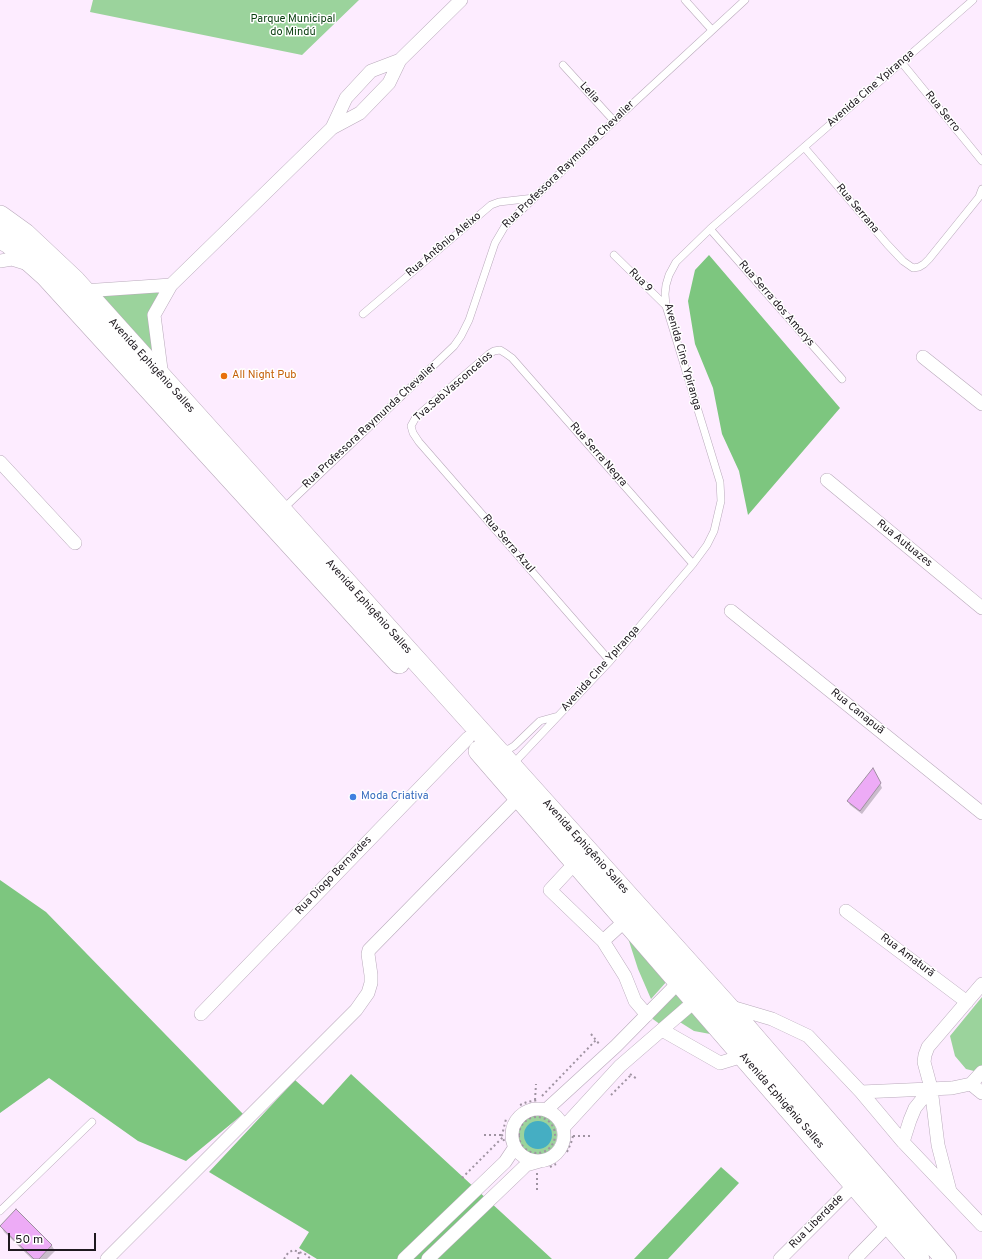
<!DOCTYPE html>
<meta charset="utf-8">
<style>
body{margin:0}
#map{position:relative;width:982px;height:1259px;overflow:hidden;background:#fdecff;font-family:Overpass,sans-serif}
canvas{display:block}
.scale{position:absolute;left:8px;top:1233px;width:88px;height:18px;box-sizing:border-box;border:2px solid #1e191f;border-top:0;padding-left:5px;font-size:12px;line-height:14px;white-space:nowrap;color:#1e191f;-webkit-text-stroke:3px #fff;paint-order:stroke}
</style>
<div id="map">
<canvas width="982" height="1259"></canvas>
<div class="scale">50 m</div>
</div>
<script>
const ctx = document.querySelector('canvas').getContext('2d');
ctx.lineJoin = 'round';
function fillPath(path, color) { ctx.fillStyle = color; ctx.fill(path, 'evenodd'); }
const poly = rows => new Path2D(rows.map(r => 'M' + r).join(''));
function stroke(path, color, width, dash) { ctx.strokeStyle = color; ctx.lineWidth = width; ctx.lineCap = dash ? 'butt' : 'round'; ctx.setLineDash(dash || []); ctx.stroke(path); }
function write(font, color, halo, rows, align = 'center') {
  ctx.font = font + ' Overpass,sans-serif'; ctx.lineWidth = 3; ctx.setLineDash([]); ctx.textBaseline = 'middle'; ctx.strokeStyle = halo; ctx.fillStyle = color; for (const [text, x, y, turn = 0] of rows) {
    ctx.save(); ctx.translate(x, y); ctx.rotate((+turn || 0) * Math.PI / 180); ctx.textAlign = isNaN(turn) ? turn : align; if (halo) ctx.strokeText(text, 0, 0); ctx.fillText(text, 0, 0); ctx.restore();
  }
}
const green = poly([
 [93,0,359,0,302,55,90,12],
 [94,291,164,291,150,315,156,360],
 [628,938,668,980,651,999,638,969],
 [674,993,687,998,661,1025,650,1017],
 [982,997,982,1067,978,1072,966,1069,955,1056,950,1036],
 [695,1005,721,1036,694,1031,675,1019],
 '517 1135a20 20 0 1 1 40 0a20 20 0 1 1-40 0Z'
]);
const forest = poly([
 [709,255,840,408,748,515,739,471,722,434,713,388,695,344,688,301,695,270],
 [0,880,46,912,243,1114,186,1161,138,1141,49,1078,0,1113],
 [351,1074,552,1259,317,1259,299,1248,309,1232,209,1172,295,1080,323,1105],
 [721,1167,739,1183,668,1259,634,1259]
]);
const water = poly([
 '524 1135a14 14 0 1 1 28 0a14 14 0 1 1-28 0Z'
]);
const shadow = poly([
 [875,772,882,788,862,814,850,805,848,801],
 [16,1211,52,1246,55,1251,47,1259,32,1259,4,1232,1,1226]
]);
const building = poly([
 [873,768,881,783,860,811,847,801,873,768],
 [16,1209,52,1245,39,1259,34,1259,0,1226,16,1209]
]);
const path = poly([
 [591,1034,600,1045],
 [630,1074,637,1079],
 [611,1095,631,1075],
 [542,1096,596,1040],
 [535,1100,536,1084],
 [520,1105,527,1102,538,1100],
 '519 1135a18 18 0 1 1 36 0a18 18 0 1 1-36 0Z',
 [484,1135,502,1135],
 [573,1136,591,1136],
 [504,1141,502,1135,506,1119],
 [567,1152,571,1143,573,1136],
 [550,1167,556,1164],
 [462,1178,503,1137],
 [537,1190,537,1173],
 [284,1259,288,1253,293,1250,305,1254,311,1259],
 [298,1259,299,1252]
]);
const lane = poly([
 [685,0,712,30],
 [902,63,982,161],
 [563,65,614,121],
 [804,147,887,244,903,261,913,268,919,267,924,264,929,259,979,197,982,189],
 [710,229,842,379],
 [614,255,666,306],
 [363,314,491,205,499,202,534,198],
 [283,509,454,346,461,336,469,320,495,243,505,226,614,121,745,0],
 [610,661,419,442,413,433,411,426,416,417,489,354,494,351,500,350,505,353,512,358,693,564],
 [500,749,509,749,514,746,540,721,558,716],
 [512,765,610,661,693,564,707,545,714,531,721,501,720,482,666,306,665,294,666,285,669,275,676,262,710,229,973,0],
 [0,1211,92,1122]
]);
const street = poly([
 [332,128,346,98,371,71,400,60,461,0],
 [0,261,12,259,28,264],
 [83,291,171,285],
 [923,357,982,404],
 [162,377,154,315,171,285,332,128,360,113,389,83,400,60],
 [0,462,75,543],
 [827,480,982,608],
 [731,611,982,813],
 [576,862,550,890,603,941,625,976,635,1001,647,1015],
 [846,911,967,1002],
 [603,941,626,920],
 [728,1006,772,1019,808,1036,861,1092,903,1142,982,1225],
 [201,1014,468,738],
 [662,1030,720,1063,743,1056],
 [971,1084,982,1093],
 [861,1092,952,1088,971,1084,982,1072],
 '512 1135a26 26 0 1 1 52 0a26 26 0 1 1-52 0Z',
 [546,1110,616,1046,679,982],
 [563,1128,620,1066,695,1001],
 [903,1142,910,1120,915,1108,931,1088],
 [950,1191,938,1145,931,1088,924,1062,925,1055,928,1047,982,984],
 [107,1259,356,1010,368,993,371,983,371,975,368,954,369,950,519,797],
 [404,1259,505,1162,515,1147],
 [428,1259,522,1169,526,1165,540,1161],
 [780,1259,854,1185],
 [855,1259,888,1225]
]);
const primary = poly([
 [0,216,25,234,75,281,727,1006,946,1259],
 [0,238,9,243,46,276,399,663],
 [479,751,919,1259]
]);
const markers = [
 [224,376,4,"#e8710a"],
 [353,797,4,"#3f7fe0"]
];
const parkNames = [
 ["Parque Municipal",293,20],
 ["do Mindú",293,33]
];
const streetNames = [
 ["Avenida Cine Ypiranga",871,89,-41],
 ["Lelia",589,93,47],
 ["Rua Serro",942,112,51],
 ["Rua Professora Raymunda Chevalier",569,165,-44],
 ["Rua Serrana",857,209,50],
 ["Rua Antônio Aleixo",444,245,-40],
 ["Rua 9",640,281,45],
 ["Rua Serra dos Amorys",776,304,49],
 ["Avenida Cine Ypiranga",682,357,74],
 ["Avenida Ephigênio Salles",151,366,48],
 ["Tva.Seb.Vasconcelos",454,387,-41],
 ["Rua Professora Raymunda Chevalier",370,426,-43],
 ["Rua Serra Negra",598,455,49],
 ["Rua Serra Azul",508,544,49],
 ["Rua Autuazes",904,544,39],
 ["Avenida Ephigênio Salles",368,607,48],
 ["Avenida Cine Ypiranga",601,669,-48],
 ["Rua Canapuã",857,712,39],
 ["Avenida Ephigênio Salles",585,847,48],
 ["Rua Diogo Bernardes",334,876,-46],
 ["Rua Amaturã",907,956,37],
 ["Avenida Ephigênio Salles",781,1101,49],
 ["Rua Liberdade",817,1222,-45]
];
const foodNames = [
 ["All Night Pub",232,376]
];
const shopNames = [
 ["Moda Criativa",361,797]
];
fillPath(green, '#9bd39c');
fillPath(forest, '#7dc67f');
fillPath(water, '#45aec3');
fillPath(shadow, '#0003');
fillPath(building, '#edabf6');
stroke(building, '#9e8fa0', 1);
stroke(lane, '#b9aabb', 8);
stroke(street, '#b9aabb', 14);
stroke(primary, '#b9aabb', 22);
stroke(path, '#9f93a1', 2, [2, 3]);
stroke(lane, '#fff', 7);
stroke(street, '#fff', 13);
stroke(primary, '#fff', 21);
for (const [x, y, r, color] of markers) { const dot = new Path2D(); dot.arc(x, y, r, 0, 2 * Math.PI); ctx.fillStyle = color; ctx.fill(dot); stroke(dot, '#fff', 1.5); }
write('11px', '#0b4011', '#fff', parkNames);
write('11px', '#1e191f', '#fff', streetNames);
write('11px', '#c56008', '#fff', foodNames, 'left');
write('11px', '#366cbe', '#fff', shopNames, 'left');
</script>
